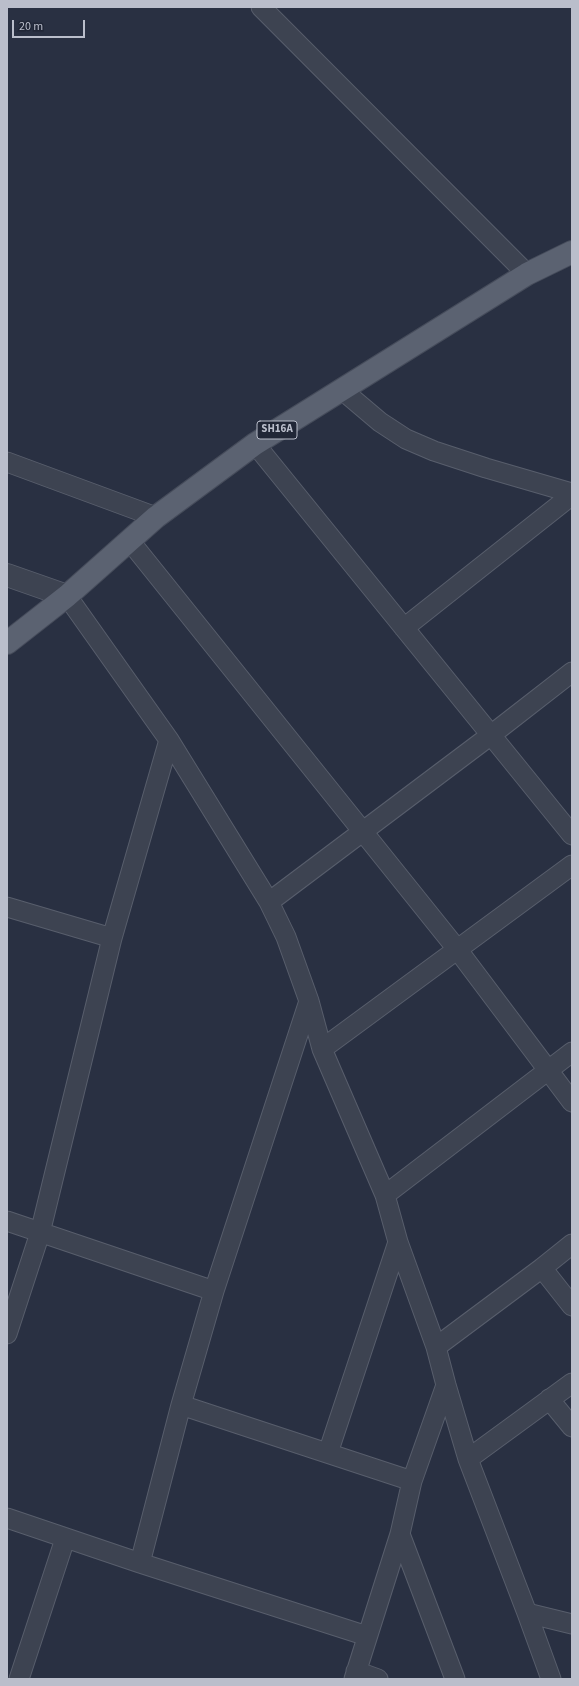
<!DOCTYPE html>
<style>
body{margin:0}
#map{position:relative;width:579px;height:1686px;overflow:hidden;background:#293042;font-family:"Source Sans 3",sans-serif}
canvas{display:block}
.frame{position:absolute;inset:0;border:8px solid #babecb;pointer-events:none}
.scale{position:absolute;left:12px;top:20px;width:73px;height:18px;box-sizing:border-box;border:2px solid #babecb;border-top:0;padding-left:5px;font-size:12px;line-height:14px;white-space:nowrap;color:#babecb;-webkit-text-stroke:3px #212737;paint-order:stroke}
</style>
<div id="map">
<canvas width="579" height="1686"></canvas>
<div class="frame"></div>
<div class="scale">20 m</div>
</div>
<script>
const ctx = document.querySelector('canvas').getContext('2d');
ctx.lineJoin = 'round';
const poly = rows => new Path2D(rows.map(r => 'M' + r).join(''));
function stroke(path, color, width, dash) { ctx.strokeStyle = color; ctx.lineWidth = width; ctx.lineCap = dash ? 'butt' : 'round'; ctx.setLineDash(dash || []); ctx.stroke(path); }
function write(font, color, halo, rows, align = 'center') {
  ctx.font = font + ' "Source Sans 3",sans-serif'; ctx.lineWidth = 3; ctx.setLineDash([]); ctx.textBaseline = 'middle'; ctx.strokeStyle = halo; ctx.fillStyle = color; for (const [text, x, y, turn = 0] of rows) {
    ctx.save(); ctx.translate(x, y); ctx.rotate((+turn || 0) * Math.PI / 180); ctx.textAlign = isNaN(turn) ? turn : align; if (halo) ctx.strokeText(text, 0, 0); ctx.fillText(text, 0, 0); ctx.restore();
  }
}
const minor = poly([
 [261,7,527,274],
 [341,389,380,422,406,439,434,451,486,468,572,493],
 [255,444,572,835],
 [7,462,156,517],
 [129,540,457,949,572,1102],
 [67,596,169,740,269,902,286,937,309,1001,322,1049,385,1195,398,1242,436,1347,446,1385,468,1459,527,1613,551,1679],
 [404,628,572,495],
 [269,902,491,735,572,672],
 [7,907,112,938],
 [322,1049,572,865],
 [385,1195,572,1052],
 [7,1221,214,1291],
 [542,1268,572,1306],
 [7,1334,40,1233,112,938,169,740],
 [436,1347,542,1268,572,1244],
 [549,1399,572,1427],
 [181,1405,412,1481],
 [328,1453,398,1242],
 [468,1459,572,1383],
 [7,1518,140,1563,367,1636],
 [400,1534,455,1679],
 [140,1563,181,1405,214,1291,309,1001],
 [527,1613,572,1624],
 [356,1671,378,1679],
 [19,1679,65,1539],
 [354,1679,400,1534,412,1481,446,1385]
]);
const tertiary = poly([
 [7,575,67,596]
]);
const primary = poly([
 [7,643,67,596,156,517,255,444,527,274,572,252]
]);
const shields = [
 [277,430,40]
];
const shieldNames = [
 ["SH16A",277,430]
];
stroke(minor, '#585e6c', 21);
stroke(tertiary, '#585e6c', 24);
stroke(primary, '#464c5b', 24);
stroke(minor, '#3d4351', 19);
stroke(tertiary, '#3d4351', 22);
stroke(primary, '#5b6271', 22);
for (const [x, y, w] of shields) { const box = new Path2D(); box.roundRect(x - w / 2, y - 9, w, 18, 3); ctx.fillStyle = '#212737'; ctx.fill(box); stroke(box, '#babecb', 1); }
write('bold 11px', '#babecb', null, shieldNames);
</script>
